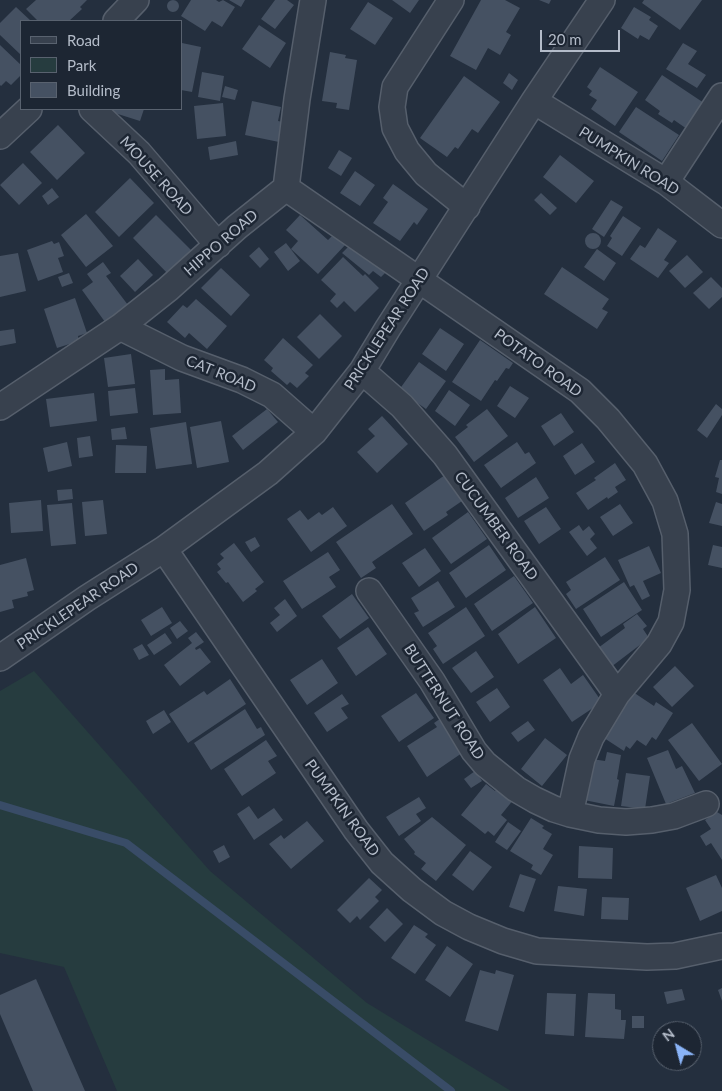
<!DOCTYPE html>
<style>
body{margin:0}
#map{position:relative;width:722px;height:1091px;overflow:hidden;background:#242f3e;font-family:Lato,sans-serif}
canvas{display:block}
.legend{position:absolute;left:20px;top:20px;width:162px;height:90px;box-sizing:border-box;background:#1d2633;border:1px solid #59626f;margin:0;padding:6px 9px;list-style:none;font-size:15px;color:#b4bcc9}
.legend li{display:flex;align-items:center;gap:10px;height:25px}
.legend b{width:25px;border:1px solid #59626f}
.north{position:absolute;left:652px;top:1021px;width:50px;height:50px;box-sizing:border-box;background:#1d2633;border:1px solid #59626f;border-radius:50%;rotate:323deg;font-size:14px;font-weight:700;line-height:20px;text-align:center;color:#b4bcc9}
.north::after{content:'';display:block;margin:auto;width:18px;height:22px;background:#8ab4f8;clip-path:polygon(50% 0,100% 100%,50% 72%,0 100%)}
.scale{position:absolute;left:540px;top:30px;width:80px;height:22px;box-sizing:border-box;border:2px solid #b4bcc9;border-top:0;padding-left:6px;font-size:15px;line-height:18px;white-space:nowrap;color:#b4bcc9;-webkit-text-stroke:4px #1d2633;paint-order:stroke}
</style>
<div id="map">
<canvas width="722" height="1091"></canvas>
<ul class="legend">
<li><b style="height:6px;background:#38414e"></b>Road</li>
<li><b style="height:14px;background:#263c3f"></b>Park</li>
<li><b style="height:14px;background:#455162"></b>Building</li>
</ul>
<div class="north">N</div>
<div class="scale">20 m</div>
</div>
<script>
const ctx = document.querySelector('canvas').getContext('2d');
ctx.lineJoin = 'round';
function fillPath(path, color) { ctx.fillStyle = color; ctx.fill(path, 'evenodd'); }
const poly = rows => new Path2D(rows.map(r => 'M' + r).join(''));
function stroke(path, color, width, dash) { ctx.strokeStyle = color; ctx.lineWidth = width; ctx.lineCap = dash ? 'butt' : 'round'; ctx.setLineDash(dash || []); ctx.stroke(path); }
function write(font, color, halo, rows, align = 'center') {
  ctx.font = font + ' Lato,sans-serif'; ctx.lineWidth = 5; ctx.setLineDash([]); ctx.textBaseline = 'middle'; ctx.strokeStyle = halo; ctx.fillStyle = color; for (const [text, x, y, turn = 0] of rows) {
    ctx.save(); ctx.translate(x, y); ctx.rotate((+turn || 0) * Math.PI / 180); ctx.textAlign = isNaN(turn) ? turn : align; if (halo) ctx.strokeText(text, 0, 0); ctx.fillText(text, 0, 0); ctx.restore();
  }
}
const green = poly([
 [34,671,210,871,367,1003,511,1091,117,1091,64,967,0,953,0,691]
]);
const stream = poly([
 [0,805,126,843,451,1091]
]);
const building = poly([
 '167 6a6 6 0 1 1 12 0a6 6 0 1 1-12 0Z',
 [36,0,87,0,80,7,82,9,69,21,38,21,26,9],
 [191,0,216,0,219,2,223,0,235,7,222,27,212,21,205,31,181,16],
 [229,0,245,0,241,7],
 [275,0,287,0,294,5,275,29,261,19],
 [392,0,419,0,410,13],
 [481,0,505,0,520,8,506,32,511,35,500,55,488,48,476,70,450,56],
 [539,0,551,0,549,4],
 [644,0,702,0,680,30,642,3],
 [368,2,393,18,375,45,350,29],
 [16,7,31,21,21,21,21,55,0,35,0,23],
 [634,7,651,17,649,20,658,26,649,40,640,35,638,39,621,28],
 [259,25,286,43,270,68,242,49],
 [182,43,201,47,192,92,181,90],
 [683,43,697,51,688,64,706,75,697,88,666,69],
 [0,45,21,65,21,75,11,85,6,81,1,86,0,85],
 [330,52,346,55,345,58,357,60,349,110,336,108,337,103,322,101],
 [600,67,638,92,615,126,591,109,597,100,589,95,592,91,587,87],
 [202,72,224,76,220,101,198,97],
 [509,73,518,80,512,90,503,83],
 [662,75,704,103,687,129,674,120,672,123,658,114,660,111,645,100],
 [464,76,500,102,478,133,472,129,458,149,455,147,447,157,420,138],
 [225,86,238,90,235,100,222,97],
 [252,101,281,107,278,121,283,122,279,142,245,135],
 [223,103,226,136,197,139,194,106],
 [636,107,679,135,662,161,619,132],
 [102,109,144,109,140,121],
 [58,125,85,153,57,180,30,152],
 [236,141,238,155,210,160,208,147],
 [339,150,352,158,341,176,328,168],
 [560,155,594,181,576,203,543,177],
 [23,163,42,183,19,205,0,185],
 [355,171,375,185,360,206,340,193],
 [130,178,154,203,119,237,95,212],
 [393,184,428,209,417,225,414,222,400,241,373,223,388,202,383,198],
 [52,188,59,197,48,205,42,196],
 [541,193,557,208,550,215,534,200],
 [611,200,623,207,604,237,592,229],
 [86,214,113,246,86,267,61,235],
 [156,215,193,252,169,275,133,238],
 [300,215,328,240,334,234,346,244,318,274,291,249,298,241,286,230],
 [623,216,641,228,622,256,607,246,612,238,610,236],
 [658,228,677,241,664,260,669,263,658,278,630,259,640,245,645,248],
 '585 241a8 8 0 1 1 16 0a8 8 0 1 1-16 0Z',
 [52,241,54,244,59,242,64,256,58,258,63,272,38,281,27,250],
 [353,242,387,271,381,277,373,271,369,275,342,253],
 [286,243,300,261,288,271,274,252],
 [259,247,269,259,260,268,249,256],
 [597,249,616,263,604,281,584,267],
 [18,253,26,291,0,297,0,256],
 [687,255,703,272,685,288,669,271],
 [343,257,363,276,365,274,379,288,355,312,344,301,337,308,330,301,336,294,321,280],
 [138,259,153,275,135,292,120,276],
 [103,262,111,273,106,276,128,305,105,322,82,290,93,282,87,274],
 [562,267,609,299,602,309,608,312,597,329,544,294],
 [221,268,250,295,231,316,201,288],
 [69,273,73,283,62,287,58,277],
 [711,277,722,288,722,297,709,309,693,293],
 [75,298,87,333,78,336,79,341,57,348,44,309],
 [196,299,227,326,207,349,189,333,185,338,167,322,183,305,187,308],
 [320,314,342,336,319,359,297,337],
 [440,328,464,344,446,371,422,354],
 [14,329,16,343,0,346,0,331],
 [283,338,313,365,305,373,309,376,297,388,290,382,287,385,271,371,273,368,264,360],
 [480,340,513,363,509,369,506,368,497,381,495,380,481,401,452,382],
 [131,354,135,384,108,387,104,358],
 [419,362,446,381,426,409,399,390],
 [165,369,165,380,179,379,181,413,153,415,150,370],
 [510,386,529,398,515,418,497,406],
 [135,388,138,413,110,416,108,391],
 [449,390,470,405,455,426,435,411],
 [94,393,97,421,50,427,46,399],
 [716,404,722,409,722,415,707,438,697,430],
 [267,409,278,422,243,450,232,436],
 [487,409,508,436,474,462,455,437,468,427,466,425],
 [561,413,574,432,554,446,541,426],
 [382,416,408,444,377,473,357,452,375,436,368,429],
 [221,421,229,462,197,468,190,427],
 [186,422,192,464,156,469,150,428],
 [125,427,127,439,112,440,111,429],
 [90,436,93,456,79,458,77,438],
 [67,442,72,466,48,472,43,448],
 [517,442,525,454,529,452,536,463,501,488,484,465],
 [582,443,595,462,575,475,563,456],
 [116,445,147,446,146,473,115,473],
 [720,460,722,460,722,494,716,492,719,478,715,477],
 [615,463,626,480,615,487,618,492,608,499,607,497,588,510,576,493,596,480,594,478],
 [445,475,462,501,446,512,448,515,424,531,405,503],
 [536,477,549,498,518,518,505,498],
 [72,489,73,499,58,501,57,490],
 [41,500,43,531,11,533,9,503],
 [103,500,107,534,85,536,82,502],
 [716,502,722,504,722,526,709,523],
 [72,503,76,544,51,546,47,505],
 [392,504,413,534,372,562,376,568,361,578,336,542],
 [620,504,633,523,613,536,600,517],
 [333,507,347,526,311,552,287,519,300,510,308,520,319,512,322,515],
 [546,507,561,529,539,544,524,521],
 [468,512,487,539,451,564,432,538],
 [579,525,583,531,589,526,595,534,590,539,597,548,587,556,569,532],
 [255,537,260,546,251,552,245,542],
 [234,543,264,582,255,589,257,591,243,602,228,582,226,583,217,572,221,569,217,564,224,558,220,554],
 [489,545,506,570,466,598,449,573],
 [713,545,722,547,722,568,708,565],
 [649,546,661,573,643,581,650,596,642,600,634,585,630,587,618,560],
 [425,548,441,571,419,587,402,563],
 [328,552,340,570,329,577,336,587,302,609,283,581],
 [605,557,620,580,576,609,566,594,571,590,566,582],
 [26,558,34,590,27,592,28,596,12,600,14,608,0,612,0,565],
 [514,576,533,603,492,631,474,604],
 [438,581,455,607,423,627,414,613,419,611,411,598],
 [624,582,642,610,601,637,583,609],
 [352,594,369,618,340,639,322,616],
 [285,599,297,616,277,632,270,623,280,615,274,608],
 [162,607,172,623,151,636,141,620],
 [466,607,485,636,443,664,433,649,437,646,428,633],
 [535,607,556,638,518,664,498,634],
 [637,614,647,626,643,629,649,638,611,667,598,648,625,628,623,624],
 [180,621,188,631,177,639,170,628],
 [368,627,387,654,356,676,337,648],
 [196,632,204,642,195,648,196,650,200,648,211,662,180,686,164,665,192,643,188,638],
 [165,633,172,643,154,655,147,645],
 [142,644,149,655,139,660,133,649],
 [476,651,494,677,471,693,452,668],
 [322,659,338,683,307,705,290,680],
 [675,666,694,686,672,707,653,687],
 [560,668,571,684,583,675,602,702,572,722,543,680],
 [230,679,246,704,188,743,169,714,204,691,207,695],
 [497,688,510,707,490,722,476,702],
 [633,692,654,706,656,702,673,713,656,740,652,737,646,746,637,740,630,749,626,746,624,751,604,738],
 [416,693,434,718,399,742,381,716],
 [342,694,349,704,341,708,348,718,327,732,314,713],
 [245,709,257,729,261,727,265,735,211,770,194,743],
 [164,710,171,722,153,734,146,721],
 [444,716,454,732,449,735,462,753,427,777,407,746,437,727,434,723],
 [528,721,535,730,518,742,511,733],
 [692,723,722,764,699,781,668,740],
 [545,738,567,755,542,786,521,769],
 [266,740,277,756,268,761,276,773,242,796,224,769],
 [668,750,676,769,682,766,695,793,666,804,647,758],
 [607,752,621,755,617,779,619,780,614,806,584,800,592,759,605,761],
 [475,771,482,781,471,788,464,779],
 [626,773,650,776,645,809,621,806],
 [486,784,495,791,499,787,514,799,501,815,507,820,494,836,488,831,485,834,461,815],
 [419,797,426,808,416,814,421,821,399,836,386,817],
 [249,806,258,819,274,808,283,820,254,840,237,814],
 [717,812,722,815,722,860,711,843,706,846,700,836,711,829,705,820],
 [432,817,466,845,436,881,421,869,426,863,414,854,415,852,404,839],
 [531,818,544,826,542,828,552,834,543,849,553,855,541,875,531,869,533,865,510,851],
 [307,821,324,841,291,869,269,844,281,835,284,839],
 [508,822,521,831,507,850,495,842],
 [224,845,230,857,219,863,213,851],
 [579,846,613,848,612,879,578,878],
 [470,851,492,867,473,891,452,875],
 [520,874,536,879,524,912,509,907],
 [716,875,722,888,722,911,700,921,686,888],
 [369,878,382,890,375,897,379,901,360,920,357,916,350,923,337,910],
 [558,886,587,889,584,916,554,911],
 [602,897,629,898,628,920,601,919],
 [387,908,403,924,385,942,369,927],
 [414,925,428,934,425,937,436,945,415,974,391,958],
 [447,946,473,964,450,997,425,980],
 [480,970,495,974,496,970,514,975,498,1031,465,1021],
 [36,979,85,1091,33,1091,0,1014,0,995],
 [722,988,722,1001,718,990],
 [682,989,685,1000,667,1004,664,992],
 [547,993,576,994,574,1036,545,1034],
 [588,993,615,994,615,1009,621,1010,621,1020,626,1020,624,1039,585,1037],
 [632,1016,644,1016,644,1028,632,1028]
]);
const street = poly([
 [451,0,395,87,392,107,395,128,407,151,426,174,467,207],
 [116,21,136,0],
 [534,101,666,182,722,225],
 [92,109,139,153,218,245],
 [0,136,29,109],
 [666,182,722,96],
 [286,188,580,391,608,419,645,464,665,501,675,534,677,590,671,622,659,644,617,694,591,737,582,759,570,814],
 [120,327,182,358,242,380,272,395,314,432],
 [362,371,402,406,445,455,617,694],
 [0,407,120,327,168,289,237,227,286,188,297,99,313,0],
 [164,549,356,830,382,863,412,890,443,913,469,927,503,941,537,951,647,957,675,956,722,946],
 [369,591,432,681,474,751,485,764,516,789,535,800,554,809,570,814,599,820,626,822,652,820,674,816,706,804],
 [0,658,87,598,164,549,268,473,314,432,362,371,388,328,534,101,602,0]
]);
const streetNames = [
 ["PUMPKIN ROAD",629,161,32],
 ["MOUSE ROAD",156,176,48],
 ["HIPPO ROAD",221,243,-41],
 ["PRICKLEPEAR ROAD",387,329,-57],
 ["POTATO ROAD",538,363,36],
 ["CAT ROAD",221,374,22],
 ["CUCUMBER ROAD",496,526,54],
 ["PRICKLEPEAR ROAD",78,606,-34],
 ["BUTTERNUT ROAD",444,702,57],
 ["PUMPKIN ROAD",342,808,54]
];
fillPath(green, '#263c3f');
stroke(stream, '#394c67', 8);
fillPath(building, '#455162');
stroke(street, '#565f6c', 28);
stroke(street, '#38414e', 25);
write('15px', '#b4bcc9', '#1d2633', streetNames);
</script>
